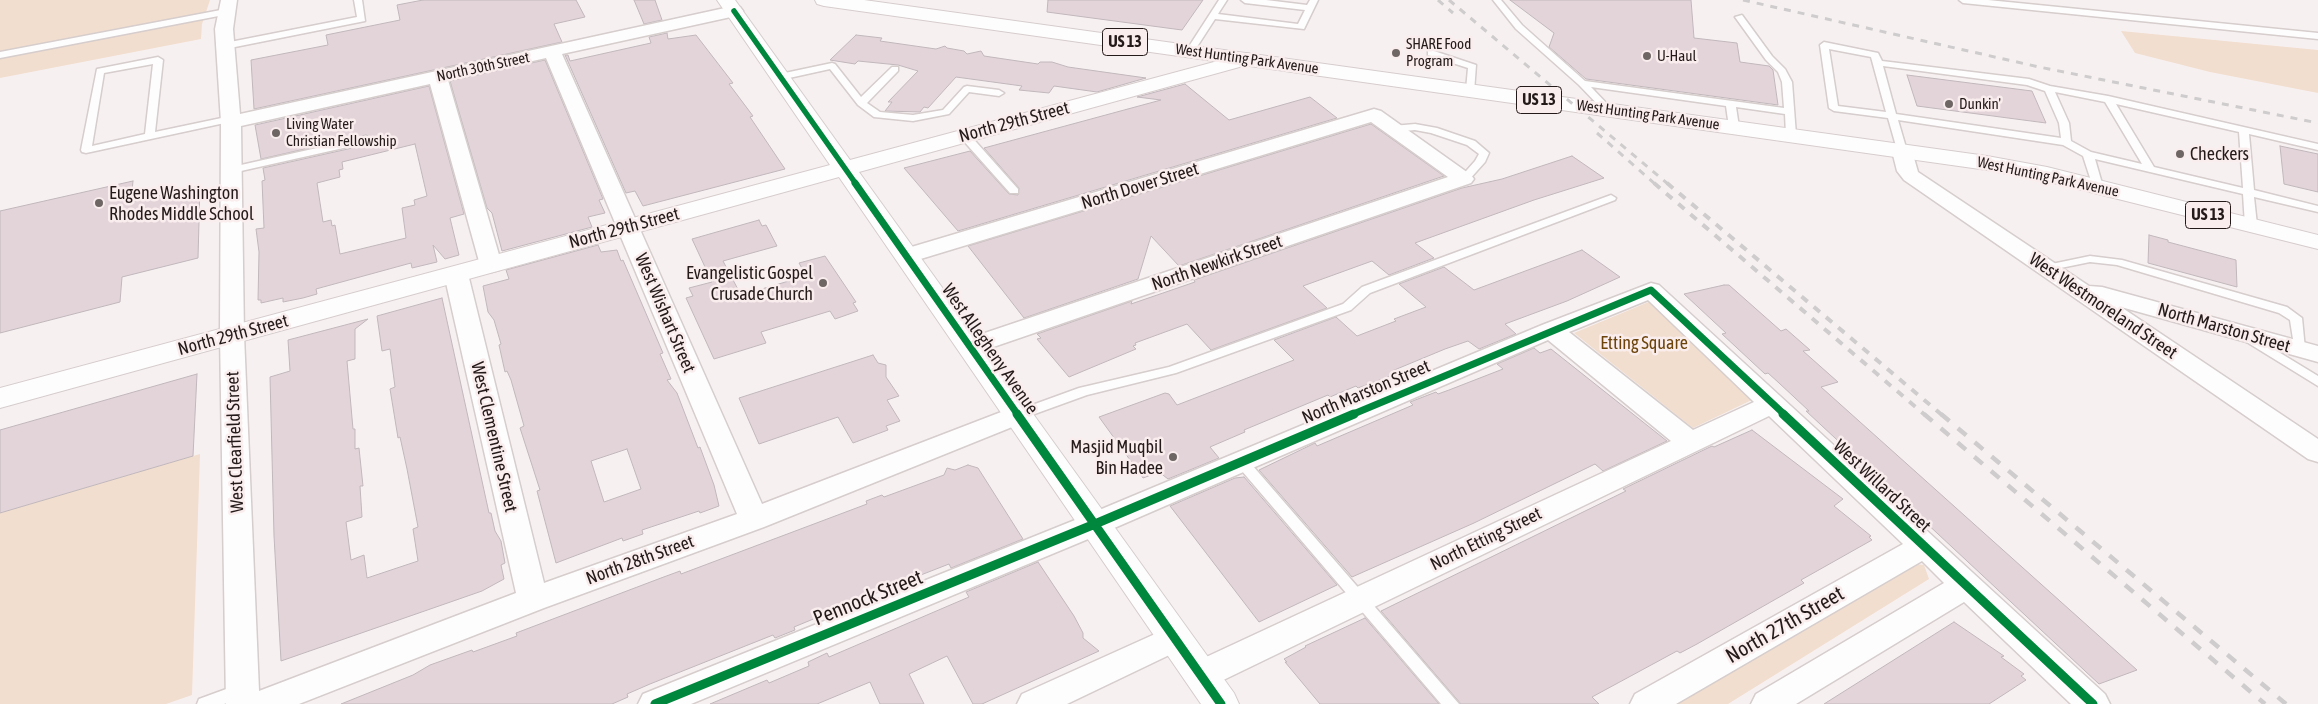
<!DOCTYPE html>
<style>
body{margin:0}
canvas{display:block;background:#f7f0f1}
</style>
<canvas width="2318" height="704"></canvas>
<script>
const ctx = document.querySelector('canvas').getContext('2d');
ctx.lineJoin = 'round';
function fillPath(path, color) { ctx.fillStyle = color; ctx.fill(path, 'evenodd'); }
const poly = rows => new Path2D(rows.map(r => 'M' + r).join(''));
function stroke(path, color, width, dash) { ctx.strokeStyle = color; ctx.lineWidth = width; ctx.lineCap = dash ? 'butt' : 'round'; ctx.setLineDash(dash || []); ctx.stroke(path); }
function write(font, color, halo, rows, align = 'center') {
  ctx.font = font + ' "Asap Condensed",sans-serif'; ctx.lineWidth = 5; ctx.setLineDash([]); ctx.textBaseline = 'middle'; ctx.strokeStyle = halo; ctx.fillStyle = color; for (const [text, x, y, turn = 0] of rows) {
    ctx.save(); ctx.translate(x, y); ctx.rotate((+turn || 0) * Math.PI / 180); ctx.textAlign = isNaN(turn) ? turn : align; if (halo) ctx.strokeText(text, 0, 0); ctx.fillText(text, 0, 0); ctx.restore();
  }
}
const green = poly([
 [0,0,210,0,202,24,201,39,0,78],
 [2121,31,2318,50,2318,93,2210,72,2135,53],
 [1651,301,1756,398,1693,428,1574,333],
 [200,454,192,695,166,704,0,704,0,513],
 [1906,563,1924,565,1929,579,1728,704,1668,704]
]);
const building = poly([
 [423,0,576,0,585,17,554,24,562,42,254,109,251,60,328,45,326,35,400,20,397,5,423,0],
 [634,0,655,0,662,20,644,24,634,0],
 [1048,0,1203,0,1182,30,1047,12,1048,0],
 [1510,0,1691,0,1694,38,1737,43,1740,62,1769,66,1773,70,1778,105,1586,79,1549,47,1554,33,1510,0],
 [667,33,668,39,696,35,733,83,729,84,753,116,750,117,785,169,643,206,635,191,626,193,565,55,568,55,570,61,651,43,649,37,667,33],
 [856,35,882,38,880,41,936,49,945,46,947,48,964,51,967,54,981,51,984,56,1038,64,1040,62,1052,62,1068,67,1146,78,1097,92,1054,86,1049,93,1019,90,1022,86,956,77,928,108,924,107,920,112,885,111,892,102,888,102,918,71,898,65,858,61,855,64,830,60,856,35],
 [545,60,603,199,599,200,605,213,588,217,592,227,502,251,492,213,487,208,450,81,545,60],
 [1907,75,2032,91,2046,123,1917,106,1907,75],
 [1185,84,1229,120,1310,97,1337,118,958,231,904,168,970,151,1009,194,1018,195,1019,188,984,148,1161,100,1137,97,1185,84],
 [429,86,464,214,450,218,459,255,445,259,433,245,437,262,412,268,411,263,316,289,317,294,303,298,283,302,283,298,261,303,261,300,258,300,259,252,256,229,264,228,262,181,265,180,263,168,370,144,372,138,366,135,261,159,255,125,429,86],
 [415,144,427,196,414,200,415,205,402,208,406,238,340,254,335,225,332,226,331,220,323,222,317,183,340,177,339,170,343,169,342,162,415,144],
 [1371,124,1444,176,1179,266,1151,236,1138,279,1024,318,968,246,1371,124],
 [2280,146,2318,154,2318,192,2284,184,2280,146],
 [1572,156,1604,178,1534,200,1415,243,1434,258,1389,275,1372,261,1303,286,1327,308,1211,350,1187,324,1135,343,1136,345,1133,346,1136,349,1069,377,1037,339,1041,338,1037,334,1132,301,1131,304,1195,282,1194,280,1462,188,1502,179,1572,156],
 [133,181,131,202,200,186,198,258,122,277,120,302,0,333,0,211,133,181],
 [759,220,762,226,766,225,777,246,723,261,741,295,806,276,799,263,825,256,856,302,853,303,858,311,835,319,830,311,761,332,766,343,714,359,686,298,693,296,689,288,712,282,692,239,759,220],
 [2149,235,2168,240,2168,242,2236,260,2237,287,2148,263,2149,235],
 [598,245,601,252,617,250,621,261,623,260,663,353,660,354,671,379,667,380,677,393,698,448,700,447,714,485,719,506,700,513,699,511,642,530,643,534,623,541,622,538,556,563,537,491,540,490,520,428,524,426,511,380,507,371,505,372,499,345,501,344,494,320,488,312,483,286,509,279,506,270,598,245],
 [627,449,641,489,604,502,591,461,627,449],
 [1582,250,1620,277,1567,301,1505,324,1516,334,1479,349,1468,341,1445,349,1392,371,1396,374,1358,388,1356,386,1330,397,1328,395,1244,430,1245,432,1210,447,1219,458,1168,479,1159,472,1143,478,1099,417,1165,393,1169,394,1177,405,1294,360,1274,340,1336,317,1357,336,1396,321,1394,319,1426,307,1399,284,1444,267,1474,290,1582,250],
 [1724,285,1729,285,1781,331,1786,329,1810,350,1803,351,1838,382,1821,387,2137,670,2099,684,1806,411,1809,411,1779,383,1768,373,1765,374,1722,334,1726,333,1684,294,1724,285],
 [442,298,489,513,491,513,495,531,501,541,505,563,501,565,504,579,482,591,281,661,274,536,270,377,290,371,288,340,368,319,355,329,355,359,347,361,353,429,355,429,355,449,359,448,363,486,360,486,362,517,346,522,351,560,364,555,367,578,418,561,413,529,418,527,407,469,400,437,398,438,390,389,395,387,390,349,382,351,377,316,442,298],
 [1534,348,1540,353,1551,349,1667,441,1603,471,1595,464,1474,523,1352,577,1259,470,1315,443,1317,446,1413,405,1410,402,1436,392,1438,394,1449,390,1503,369,1497,364,1534,348],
 [873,355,878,363,886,365,886,377,899,396,887,400,900,421,886,426,888,430,853,443,838,417,759,444,739,398,873,355],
 [197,374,193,456,0,513,0,430,197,374],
 [1752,430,1843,499,1834,506,1871,536,1869,537,1872,540,1801,580,1804,583,1697,644,1680,653,1677,651,1592,697,1599,704,1461,704,1381,611,1626,491,1623,489,1712,446,1714,447,1752,430],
 [968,465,978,468,1023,539,951,568,949,564,908,580,794,627,795,630,775,638,773,635,650,684,627,694,628,697,612,704,341,704,413,675,430,665,472,650,473,652,517,636,516,633,661,578,680,571,681,574,867,504,866,501,882,495,884,497,944,475,947,468,955,470,968,465],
 [1244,477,1337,585,1259,622,1170,506,1235,478,1244,477],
 [1038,562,1074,616,1083,633,1083,638,1099,651,982,704,973,704,947,656,909,674,924,704,880,704,870,682,817,704,710,704,767,680,769,683,809,666,808,662,827,653,829,657,969,597,966,592,1038,562],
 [1365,618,1439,704,1320,704,1285,662,1287,662,1284,659,1306,647,1305,646,1365,618],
 [1954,622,2004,656,2001,657,2024,674,2021,676,2026,680,1989,704,1824,704,1954,622]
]);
const lane = poly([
 [354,0,362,0,365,21,225,49,221,46,225,43,357,17,354,0],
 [1219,0,1227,0,1218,14,1298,24,1305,10,1245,3,1241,0,1266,0,1307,5,1310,0,1318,0,1304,29,1215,19,1193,53,1187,53,1186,51,1219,0],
 [1493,0,1501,0,1522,25,1585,81,1784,108,1782,82,1778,72,1766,60,1735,17,1742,15,1772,56,1785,69,1792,82,1796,135,1791,138,1786,135,1785,114,1736,107,1739,127,1734,130,1729,127,1726,106,1591,87,1612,109,1607,112,1604,111,1579,85,1516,29,1493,0],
 [1959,0,1988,0,2318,33,2318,39,1963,3,1959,0],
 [226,9,229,10,229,14,0,58,0,52,226,9],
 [1824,42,1878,53,1882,61,2029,79,2050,86,2108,96,2318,144,2318,150,2249,134,2254,190,2318,206,2318,212,2254,197,2257,225,2251,228,2245,225,2243,194,2095,159,2103,187,2098,190,2093,187,2083,156,2063,145,1898,120,1907,151,1906,153,1898,153,1888,118,1834,111,1829,108,1820,45,1824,42],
 [1829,49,1871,57,1886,112,1838,106,1829,49],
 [1883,66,2027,85,2045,91,2059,123,2061,138,1896,114,1883,66],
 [2055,92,2105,102,2142,164,2091,152,2071,141,2069,123,2055,92],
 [2116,104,2239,132,2243,188,2154,167,2116,104],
 [1431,50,1476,65,1474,92,1471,93,1466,90,1468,68,1428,55,1428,51,1431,50],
 [158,57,163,60,155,132,231,116,236,119,234,121,86,153,82,152,81,150,97,69,158,57],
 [153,64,145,134,92,146,104,73,153,64],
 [832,63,835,64,861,97,892,67,898,67,898,71,867,103,880,112,913,115,943,110,964,87,967,86,999,90,1004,93,999,96,969,92,949,114,913,121,874,117,858,105,830,69,780,80,775,77,780,74,832,63],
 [1415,124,1437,128,1475,141,1489,153,1485,162,1468,181,1460,181,1459,179,1475,161,1479,154,1467,145,1431,133,1415,130,1393,132,1388,129,1393,126,1415,124],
 [965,133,969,134,1018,189,1018,193,1010,193,961,138,960,136,965,133],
 [366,137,370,138,370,142,232,173,227,170,232,167,366,137],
 [1611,195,1616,198,1615,200,1370,293,1351,310,1176,373,1087,395,1018,420,1011,415,1013,412,1079,388,1169,367,1343,304,1362,287,1611,195],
 [2090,256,2122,260,2287,307,2302,318,2305,349,2299,353,2295,352,2290,320,2279,313,2117,265,2090,262,2046,271,2040,268,2042,266,2090,256],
 [2249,334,2318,376,2318,386,2245,341,2243,338,2245,335,2249,334],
 [1241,456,1246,458,1459,704,1441,704,1236,464,1234,461,1236,458,1241,456],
 [240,684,246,686,248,691,246,696,224,704,197,704,199,699,240,684]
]);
const street = poly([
 [221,0,237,0,233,29,240,114,734,6,740,7,743,11,740,15,562,54,762,504,1009,409,1018,406,1027,409,1031,415,1027,421,764,527,544,608,299,704,226,704,220,335,221,122,215,29,221,0],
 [546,58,737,514,544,583,468,274,464,269,456,267,448,269,444,274,516,593,259,691,244,335,241,126,430,84,480,265,483,270,491,272,499,270,502,265,448,80,546,58],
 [1374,109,1381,111,1471,175,1474,179,1471,183,970,355,961,353,958,347,961,341,1448,177,1371,122,914,261,906,263,898,261,895,256,898,251,1374,109],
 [1902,145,1909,147,1912,151,1918,172,2089,286,2102,287,2318,346,2318,362,2121,307,2318,439,2318,462,2308,459,1904,180,1897,171,1892,151,1895,147,1902,145],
 [1651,283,1659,285,2105,694,2110,704,2071,704,1964,602,1796,704,1751,704,1756,694,1944,583,1922,561,1676,704,1630,704,1635,694,1903,544,1769,416,1213,685,1201,689,1189,685,1185,675,1189,665,1671,441,1548,340,1105,532,691,704,638,704,643,694,1085,516,1542,325,1651,283],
 [1648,300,1754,402,1693,430,1569,332,1648,300],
 [1175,625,1186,629,1191,638,1186,647,1067,704,1017,704,1022,694,1175,625]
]);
const secondary = poly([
 [717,0,735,0,850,160,1240,55,1247,53,1254,55,1257,59,1254,63,859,172,1234,693,1239,704,1201,704,839,177,0,408,0,388,830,165,717,0]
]);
const primary = poly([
 [815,0,864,0,1987,156,2047,167,2318,235,2318,249,2046,181,1987,170,824,6,817,4,815,0]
]);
const railFar2 = poly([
 [1438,0,1453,13],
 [1449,0,1668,184],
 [1743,0,2039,67,2318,123],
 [1597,133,1655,184]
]);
const railFar1 = poly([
 [1654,183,1925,415],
 [1667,183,1942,415]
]);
const rail = poly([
 [1924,414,2265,704],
 [1941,414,2286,704]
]);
const cyclewayFar2 = poly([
 [734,11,856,184]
]);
const cyclewayFar1 = poly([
 [855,183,1018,415],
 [1351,415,1651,290,1785,415]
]);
const cycleway = poly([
 [1017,414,1221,704],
 [1783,414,2093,704],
 [655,704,1095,524,1354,414]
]);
const markers = [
 [1396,53,5,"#6e6565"],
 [1647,56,5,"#6e6565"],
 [1949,104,5,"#6e6565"],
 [276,133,5,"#6e6565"],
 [2180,154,5,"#6e6565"],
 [99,203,5,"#6e6565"],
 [823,283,5,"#6e6565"],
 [1173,457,5,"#6e6565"]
];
const farPoinames = [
 ["SHARE Food",1406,44],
 ["Program",1406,61],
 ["U-Haul",1657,56],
 ["Dunkin'",1959,104],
 ["Living Water",286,124],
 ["Christian Fellowship",286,141]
];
const farStreetnames = [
 ["West Hunting Park Avenue",1247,59,8],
 ["North 30th Street",483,67,-12],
 ["West Hunting Park Avenue",1648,115,8],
 ["West Hunting Park Avenue",2048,177,12]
];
const shields = [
 [1125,42,45],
 [1539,100,45],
 [2208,215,45]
];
const shieldNames = [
 ["US 13",1125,42],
 ["US 13",1539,100],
 ["US 13",2208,215]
];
const streetNames = [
 ["North 29th Street",1014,122,-15],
 ["North Dover Street",1140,186,-17],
 ["North 29th Street",624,228,-15],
 ["North Newkirk Street",1217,263,-19],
 ["West Westmoreland Street",2103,306,34],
 ["West Wishart Street",665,313,67],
 ["North Marston Street",2224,328,16],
 ["North 29th Street",233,335,-15],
 ["West Allegheny Avenue",990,349,55],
 ["North Marston Street",1366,392,-23],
 ["West Clementine Street",494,437,77],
 ["West Clearfield Street",235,442,-92],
 ["West Willard Street",1882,486,43],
 ["North Etting Street",1486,539,-26],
 ["North 28th Street",640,560,-20]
];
const poiNames = [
 ["Checkers",2190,154],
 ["Eugene Washington",109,193],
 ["Rhodes Middle School",109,214],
 ["Evangelistic Gospel",813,273,"right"],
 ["Crusade Church",813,294,"right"],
 ["Masjid Muqbil",1163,447,"right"],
 ["Bin Hadee",1163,468,"right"]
];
const parkNames = [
 ["Etting Square",1644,343]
];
const nearStreetnames = [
 ["Pennock Street",868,598,-22],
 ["North 27th Street",1785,625,-30]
];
fillPath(green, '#f2dece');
fillPath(building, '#e3d4da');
stroke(building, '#c1b8bc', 1);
stroke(lane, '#d6cdcd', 3);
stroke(street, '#d6cdcd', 3);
stroke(secondary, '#d6cdcd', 2);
stroke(primary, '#d6cdcd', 2);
fillPath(lane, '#fefdfd');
fillPath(street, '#fefdfd');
fillPath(secondary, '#fefdfd');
fillPath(primary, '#fefdfd');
stroke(railFar2, '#cecccc', 3, [7, 7]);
stroke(railFar1, '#cecccc', 4, [8, 8]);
stroke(rail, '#cecccc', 4.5, [11, 11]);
stroke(cyclewayFar2, '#00873e', 5.5);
stroke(cyclewayFar1, '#00873e', 7);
stroke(cycleway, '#00873e', 9);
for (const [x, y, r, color] of markers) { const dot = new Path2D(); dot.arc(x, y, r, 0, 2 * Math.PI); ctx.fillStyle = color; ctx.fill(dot); stroke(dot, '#faedee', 2); }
write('15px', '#251a1a', '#faedee', farPoinames, 'left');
write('15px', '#251a1a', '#faedee', farStreetnames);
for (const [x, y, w] of shields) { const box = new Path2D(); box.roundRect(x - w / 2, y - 13.5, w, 27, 4); ctx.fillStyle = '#faedee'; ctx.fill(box); stroke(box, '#251a1a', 1); }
write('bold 16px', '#251a1a', null, shieldNames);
write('18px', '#251a1a', '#faedee', streetNames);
write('18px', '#251a1a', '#faedee', poiNames, 'left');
write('18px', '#6c430a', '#faedee', parkNames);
write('21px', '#251a1a', '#faedee', nearStreetnames);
</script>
